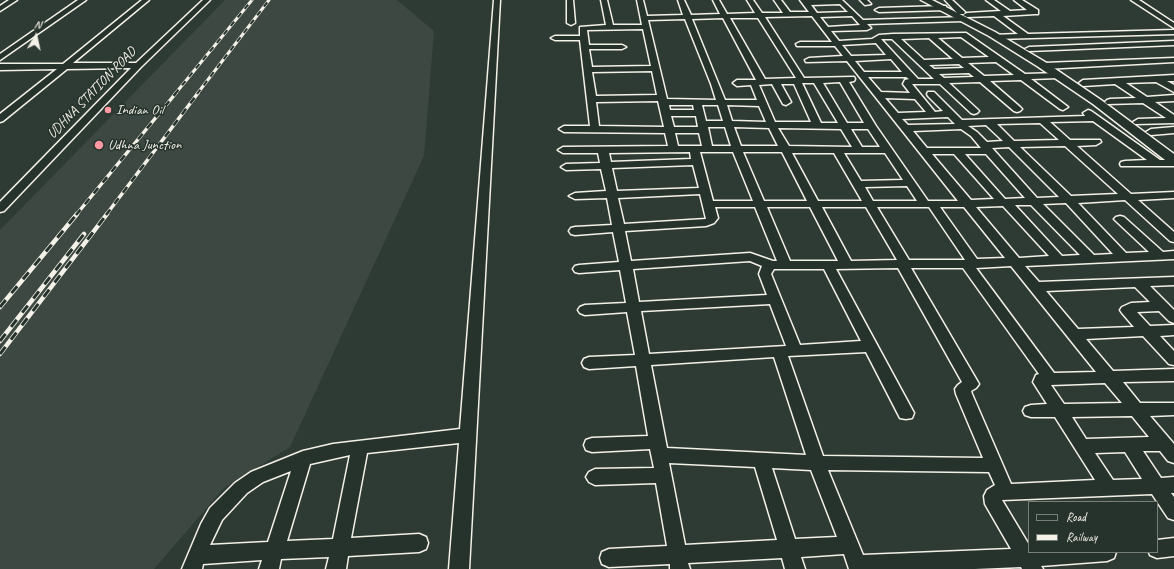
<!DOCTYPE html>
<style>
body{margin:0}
#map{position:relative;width:1174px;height:569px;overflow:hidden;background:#2e3b34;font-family:Caveat,sans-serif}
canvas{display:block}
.legend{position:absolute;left:1028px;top:501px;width:130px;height:52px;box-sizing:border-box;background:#26332d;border:1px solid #787f78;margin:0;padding:5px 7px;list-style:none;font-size:12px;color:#f4f1e8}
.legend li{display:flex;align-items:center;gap:8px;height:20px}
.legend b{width:20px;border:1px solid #787f78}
.north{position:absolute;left:16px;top:16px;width:40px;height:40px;-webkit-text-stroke:3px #26332d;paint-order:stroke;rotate:9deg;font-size:11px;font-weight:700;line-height:16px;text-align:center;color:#f4f1e8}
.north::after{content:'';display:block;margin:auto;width:14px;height:18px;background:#f4f1e8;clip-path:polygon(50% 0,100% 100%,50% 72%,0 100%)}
</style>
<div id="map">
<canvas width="1174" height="569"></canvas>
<ul class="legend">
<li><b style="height:5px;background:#26332d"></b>Road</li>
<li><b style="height:5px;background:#f4f1e8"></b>Railway</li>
</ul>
<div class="north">N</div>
</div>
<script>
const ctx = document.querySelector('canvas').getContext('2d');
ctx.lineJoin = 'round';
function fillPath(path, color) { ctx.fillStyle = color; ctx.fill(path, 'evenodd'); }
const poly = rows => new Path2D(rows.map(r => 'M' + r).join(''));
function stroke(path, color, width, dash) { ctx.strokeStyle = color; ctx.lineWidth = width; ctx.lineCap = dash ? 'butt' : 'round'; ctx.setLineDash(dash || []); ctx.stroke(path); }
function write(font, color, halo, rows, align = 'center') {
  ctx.font = font + ' Caveat,sans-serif'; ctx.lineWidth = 3; ctx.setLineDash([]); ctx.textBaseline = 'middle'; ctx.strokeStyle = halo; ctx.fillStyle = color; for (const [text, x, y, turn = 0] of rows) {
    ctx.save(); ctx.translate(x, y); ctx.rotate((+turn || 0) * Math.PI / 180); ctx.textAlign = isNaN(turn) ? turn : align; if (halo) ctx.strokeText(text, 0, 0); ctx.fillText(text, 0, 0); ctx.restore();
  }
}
const built = poly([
 [225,0,397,0,434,31,424,156,290,447,224,488,154,569,0,569,0,230]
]);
const minor = poly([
 [9,0,17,0,0,11,0,6,9,0],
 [78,0,86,0,0,60,0,54,78,0],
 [142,0,149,0,73,63,136,63,203,0,210,0,141,67,4,211,0,212,0,202,131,68,67,69,3,121,0,122,0,114,57,69,0,70,0,64,63,64,142,0],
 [494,0,500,0,469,569,449,569,459,443,367,453,351,538,419,534,426,537,428,543,426,549,419,552,348,556,346,569,326,569,329,557,281,559,279,569,259,569,262,560,203,564,202,569,182,569,201,524,210,508,235,483,251,472,303,451,333,444,460,429,494,0],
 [350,455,333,539,287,541,310,464,350,455],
 [291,471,268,542,210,545,222,520,247,493,263,482,291,471],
 [567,0,573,0,575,23,571,25,567,23,567,0],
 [601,0,607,0,613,25,642,25,637,0,643,0,647,16,683,15,678,0,684,0,691,15,720,14,713,0,719,0,727,14,755,13,747,0,753,0,762,13,783,13,774,0,781,0,790,12,809,12,800,0,842,0,863,20,966,17,967,19,963,21,867,24,871,28,867,30,831,31,839,41,872,39,879,35,893,34,966,33,1025,74,1061,73,1062,75,1061,77,1058,78,1031,79,1068,107,1063,110,1060,109,1021,80,990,81,1020,107,1022,109,1020,111,1017,112,1014,111,980,82,949,83,977,109,979,111,977,113,974,114,971,113,940,84,912,84,935,112,943,111,928,96,927,94,928,92,934,92,962,120,1085,116,1083,113,1088,110,1091,111,1160,160,1174,160,1174,166,1121,166,1120,164,1121,162,1125,161,1147,160,1093,121,1050,122,1070,140,1100,140,1101,142,1096,145,1077,146,1131,194,1174,192,1174,198,1138,200,1174,232,1174,242,1170,241,1125,200,1078,203,1126,253,1149,252,1116,221,1114,219,1116,217,1120,216,1124,217,1163,252,1174,251,1174,259,1025,266,1039,282,1174,277,1174,285,1150,286,1174,310,1174,323,1169,321,1159,311,1137,312,1150,326,1174,325,1174,335,1160,336,1174,351,1174,365,1169,364,1143,336,1086,339,1113,371,1174,369,1174,381,1123,382,1140,403,1174,403,1174,415,1150,416,1174,444,1174,463,1168,461,1160,451,1143,451,1161,478,1174,477,1174,493,1171,493,1174,497,1174,520,1168,518,1152,494,1002,500,1029,545,1029,552,1116,552,1114,558,1107,561,1041,566,1043,569,1022,569,1021,567,975,569,849,569,844,554,801,557,805,569,785,569,782,558,688,563,690,569,670,569,670,564,609,567,602,564,600,558,602,552,609,549,667,546,656,483,595,485,589,482,586,477,589,472,595,469,654,468,650,449,592,452,586,450,584,445,586,440,592,438,648,436,636,366,589,369,584,367,582,363,584,359,589,357,635,355,627,312,585,315,580,313,578,310,580,307,585,305,626,303,620,270,579,273,575,272,573,269,575,266,579,265,619,262,613,232,575,235,571,234,569,231,571,228,575,227,612,225,607,198,575,199,569,196,575,193,606,191,601,169,566,170,561,167,566,164,600,163,598,153,563,153,558,150,563,147,668,146,665,133,564,132,559,129,564,126,590,126,580,40,555,40,551,38,555,36,580,36,580,27,606,25,601,0],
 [840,4,848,12,817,13,811,5,840,4],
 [812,16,832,42,800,42,796,44,797,46,835,46,843,56,809,58,805,60,806,62,847,61,958,201,928,201,876,126,849,82,854,81,855,79,854,77,804,78,765,17,812,16],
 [852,16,860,25,828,27,820,17,852,16],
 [723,18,756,80,737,80,733,83,737,86,751,85,757,100,725,100,692,19,723,18],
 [730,18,758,18,796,78,765,79,730,18],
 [685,19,711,84,716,100,667,99,648,20,685,19],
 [643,29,651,66,592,67,589,49,622,49,626,47,622,45,589,45,587,30,643,29],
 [961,37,989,57,962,58,938,38,961,37],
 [929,38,953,59,924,60,901,39,929,38],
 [881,39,892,39,934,79,918,79,881,39],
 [876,43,886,55,851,56,842,45,876,43],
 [891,59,902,72,864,72,855,61,891,59],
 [996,62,1014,75,984,76,968,63,996,62],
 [959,64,964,68,934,69,929,65,959,64],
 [652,71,657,95,596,96,592,72,652,71],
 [969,73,974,77,944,78,939,74,969,73],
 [868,77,906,77,909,79,905,80,903,84,910,93,881,92,868,77],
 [840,82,864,123,847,123,823,83,840,82],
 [802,83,814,83,838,123,821,123,802,83],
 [772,84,783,104,786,105,791,102,781,84,794,84,811,122,775,122,759,85,772,84],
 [885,98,915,99,926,112,898,113,885,98],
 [658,101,664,127,599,126,596,102,658,101],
 [669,105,693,105,694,110,670,110,669,105],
 [702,105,718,105,723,121,706,121,702,105],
 [727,105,759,106,766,122,732,121,727,105],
 [671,116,696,116,698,127,674,127,671,116],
 [948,117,955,124,908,125,902,119,948,117],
 [1040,123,1059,140,1014,141,997,124,1040,123],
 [986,125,1003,141,987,142,977,132,968,126,986,125],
 [708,127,725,127,731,146,712,146,708,127],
 [734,127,769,128,778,146,741,146,734,127],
 [778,128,841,129,852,147,789,146,778,128],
 [851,129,868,129,880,147,862,147,851,129],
 [961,129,971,136,981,148,927,148,913,131,961,129],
 [675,133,699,133,702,146,678,146,675,133],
 [1065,146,1118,194,1071,196,1020,147,1065,146],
 [1009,147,1059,197,1037,198,992,148,1009,147],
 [690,152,691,159,611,162,609,153,690,152],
 [700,152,733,152,753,201,713,201,700,152],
 [743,152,782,152,807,201,764,201,743,152],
 [792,153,834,153,862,201,818,201,792,153],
 [844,153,885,153,903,180,861,181,844,153],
 [932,154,954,154,994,199,971,200,932,154],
 [965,154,986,154,1025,198,1005,199,965,154],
 [693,165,699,188,617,191,612,168,693,165],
 [907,186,917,201,873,201,865,187,907,186],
 [700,194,706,219,624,224,618,198,700,194],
 [1066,203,1113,254,1094,255,1043,204,1066,203],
 [1015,205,1031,205,1080,255,1062,256,1015,205],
 [1003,206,1049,256,1019,258,976,207,1003,206],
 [715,207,755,207,777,261,773,261,750,253,631,261,625,231,706,226,714,223,718,218,715,207],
 [767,207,810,207,838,261,790,261,767,207],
 [822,207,866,207,897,260,851,261,822,207],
 [877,207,929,207,965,260,909,260,877,207],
 [940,207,964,207,1005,258,977,259,940,207],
 [750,261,762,266,759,274,767,295,639,302,633,269,750,261],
 [1011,266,1096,372,1054,373,976,268,1011,266],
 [898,268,962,382,958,385,955,389,956,394,983,458,823,456,788,356,866,352,900,418,906,419,912,418,914,413,836,269,898,268],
 [911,268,963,268,1039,374,1036,375,1033,382,1047,404,1031,405,1025,407,1023,411,1025,415,1031,417,1055,417,1095,480,1011,484,972,394,971,391,976,388,979,384,911,268],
 [774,269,824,269,861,341,800,345,771,274,774,269],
 [1135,287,1150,302,1131,303,1122,307,1120,310,1122,313,1134,327,1078,329,1046,291,1135,287],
 [770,304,786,346,649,354,641,311,770,304],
 [774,357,806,455,667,448,651,365,774,357],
 [1105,383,1122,403,1064,404,1051,385,1105,383],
 [1132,416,1149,437,1086,439,1072,417,1132,416],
 [1125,452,1142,479,1113,480,1095,453,1125,452],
 [669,463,755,467,777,540,685,545,669,463],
 [772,468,811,470,837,537,795,539,772,468],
 [828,470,989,472,995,485,987,490,984,496,985,504,1011,549,863,555,828,470],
 [860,0,867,0,871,4,865,5,860,0],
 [945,0,952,0,965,12,964,14,958,14,945,0],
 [986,0,994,0,1010,11,1027,10,1014,0,1022,0,1038,10,1038,14,1035,14,1003,16,1028,34,1174,30,1174,34,996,39,992,37,993,35,1018,34,994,16,967,17,963,15,967,13,1001,11,986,0],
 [1131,0,1139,0,1174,23,1174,28,1131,0],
 [943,6,946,6,946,10,879,12,875,10,879,8,943,6],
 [1174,41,1174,45,1029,51,1025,49,1029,47,1174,41],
 [1174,58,1174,62,1044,69,1040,66,1044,63,1174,58],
 [1174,75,1174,81,1167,81,1174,85,1174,92,1156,82,1126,83,1147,97,1174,95,1174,101,1155,102,1174,115,1174,123,1135,124,1133,122,1138,119,1166,118,1143,103,1107,104,1105,102,1107,100,1110,99,1136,98,1115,84,1083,86,1079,83,1083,80,1174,75],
 [1174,127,1174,133,1151,135,1146,132,1151,129,1174,127],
 [1174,538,1174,556,1157,558,1150,555,1149,552,1157,552,1157,540,1174,538]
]);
const major = poly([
 [921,0,932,0,995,32,1045,62,1101,100,1174,154,1174,164,1169,163,1093,104,1037,66,989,36,921,0]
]);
const railFar2 = poly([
 [175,94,252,0],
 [197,94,269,0]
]);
const railFar1 = poly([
 [76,215,176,93],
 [106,215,198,93]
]);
const rail = poly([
 [0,307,77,214],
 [0,341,84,234],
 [0,354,107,214]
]);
const markers = [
 [108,110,4,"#ff9aa2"],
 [99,145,5,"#ff9aa2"]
];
const farStreetnames = [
 ["UDHNA STATION ROAD",92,93,-46]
];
const farPoinames = [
 ["Indian Oil",116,110],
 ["Udhna Junction",108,145]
];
fillPath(built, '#3c4841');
stroke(minor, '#f4f1e8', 3);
stroke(major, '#f4f1e8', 3);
fillPath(minor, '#26332d');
fillPath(major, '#26332d');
stroke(railFar2, '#f4f1e8', 3);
stroke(railFar1, '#f4f1e8', 3.5);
stroke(rail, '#f4f1e8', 4.5);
stroke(railFar2, '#26332d', 2, [5.5]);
stroke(railFar1, '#26332d', 2.5, [7]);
stroke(rail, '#26332d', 3, [9]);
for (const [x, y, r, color] of markers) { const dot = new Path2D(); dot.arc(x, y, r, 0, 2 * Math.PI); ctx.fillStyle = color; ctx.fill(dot); stroke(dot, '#26332d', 1.5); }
write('14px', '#f4f1e8', '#26332d', farStreetnames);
write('14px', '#f4f1e8', '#26332d', farPoinames, 'left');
</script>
